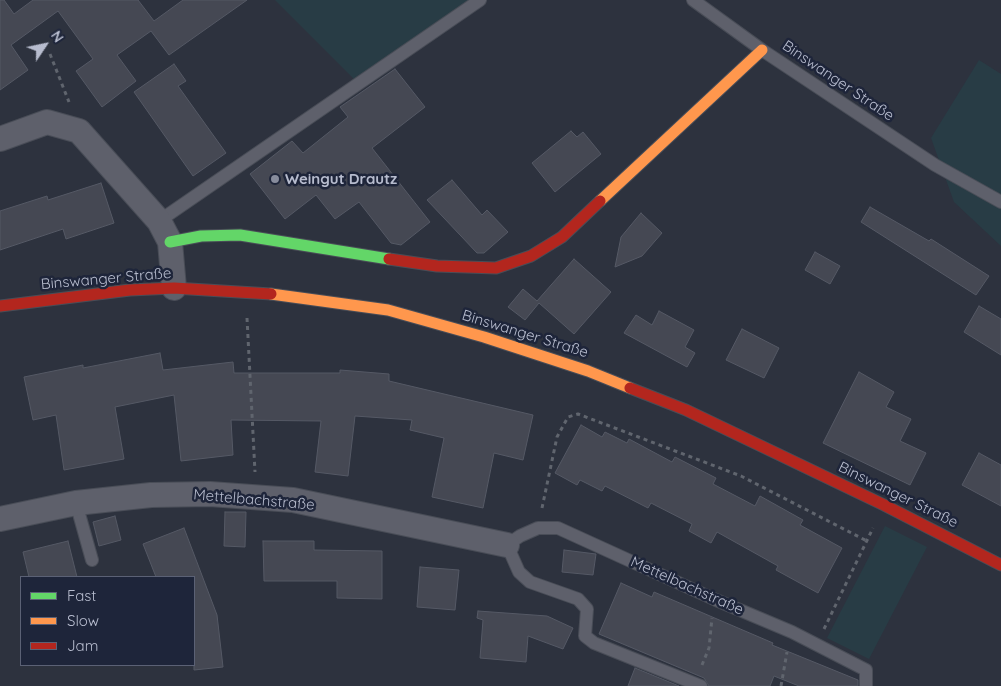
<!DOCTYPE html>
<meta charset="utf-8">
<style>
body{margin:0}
#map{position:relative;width:1001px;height:686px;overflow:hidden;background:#2d323e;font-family:Quicksand,sans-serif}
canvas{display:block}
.legend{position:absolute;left:20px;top:576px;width:175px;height:90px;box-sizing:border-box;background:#1e253a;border:1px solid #5b6175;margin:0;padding:6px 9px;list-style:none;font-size:15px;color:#b7bcce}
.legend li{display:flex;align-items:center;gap:10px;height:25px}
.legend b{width:25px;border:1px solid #5b6175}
.north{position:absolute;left:20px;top:20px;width:50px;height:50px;-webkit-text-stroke:4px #1e253a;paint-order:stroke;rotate:56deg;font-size:14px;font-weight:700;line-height:20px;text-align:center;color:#b7bcce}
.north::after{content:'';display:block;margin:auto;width:18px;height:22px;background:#b7bcce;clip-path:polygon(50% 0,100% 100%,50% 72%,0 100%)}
</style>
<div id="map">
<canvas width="1001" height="686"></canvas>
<ul class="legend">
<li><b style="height:6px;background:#63d668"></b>Fast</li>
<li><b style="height:6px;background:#ff974d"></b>Slow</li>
<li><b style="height:6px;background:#b3261e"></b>Jam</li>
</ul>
<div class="north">N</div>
</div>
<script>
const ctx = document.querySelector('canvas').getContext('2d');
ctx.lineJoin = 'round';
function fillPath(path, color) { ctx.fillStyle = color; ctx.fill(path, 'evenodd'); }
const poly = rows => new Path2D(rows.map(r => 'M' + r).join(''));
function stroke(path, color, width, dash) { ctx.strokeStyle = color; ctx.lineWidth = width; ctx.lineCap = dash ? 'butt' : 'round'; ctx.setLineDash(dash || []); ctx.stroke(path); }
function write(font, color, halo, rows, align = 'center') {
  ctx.font = font + ' Quicksand,sans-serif'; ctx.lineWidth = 5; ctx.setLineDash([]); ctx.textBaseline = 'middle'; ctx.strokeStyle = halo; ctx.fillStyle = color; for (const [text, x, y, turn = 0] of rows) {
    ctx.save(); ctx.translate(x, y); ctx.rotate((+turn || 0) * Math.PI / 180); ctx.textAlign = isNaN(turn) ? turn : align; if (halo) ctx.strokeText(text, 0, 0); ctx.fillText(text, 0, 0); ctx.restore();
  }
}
const green = poly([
 [275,0,475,0,355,80],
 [979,60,1001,74,1001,246,954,202,931,138],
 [885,526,927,547,869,659,827,638]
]);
const building = poly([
 [0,0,4,0,14,14,33,0,138,0,154,21,183,0,247,0,169,55,151,31,117,55,136,81,102,107,76,71,93,59,58,11,11,45,28,70,0,90,0,0],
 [174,64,186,81,178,86,226,153,193,176,134,92,174,64],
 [395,69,425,107,372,148,430,222,401,245,391,243,359,202,335,219,316,195,285,219,250,174,292,141,303,153,348,117,340,107,395,69],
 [571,131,577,137,583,132,601,154,555,192,532,163,571,131],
 [452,180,482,215,487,210,508,232,484,253,477,253,427,200,452,180],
 [101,183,114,223,66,239,63,229,0,250,0,211,47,196,48,200,101,183],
 [870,207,929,241,931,239,989,276,976,295,861,222,870,207],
 [641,213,662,233,642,256,615,267,621,237,641,213],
 [815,252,840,266,830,284,805,270,815,252],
 [574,259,611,292,574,334,539,303,525,320,508,307,523,289,537,301,574,259],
 [979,306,1001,319,1001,355,964,332,979,306],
 [659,311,694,330,685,347,695,353,687,367,624,333,636,315,652,325,659,311],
 [742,329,779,348,764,378,726,360,742,329],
 [160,353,163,370,233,362,234,373,340,373,340,370,389,374,389,381,533,415,523,460,494,453,483,508,432,497,444,438,410,430,412,420,355,416,348,476,315,472,321,421,231,420,233,455,181,461,174,395,115,407,124,459,64,470,56,415,33,420,24,377,83,365,83,368,160,353],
 [859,372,894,392,886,407,911,419,900,441,926,453,910,485,823,443,859,372],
 [581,425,602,437,605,432,627,443,629,439,672,462,675,457,716,478,713,484,755,506,760,496,803,520,800,525,842,548,818,593,776,570,778,566,717,532,711,543,689,531,692,524,651,503,648,508,605,486,602,491,580,480,577,485,555,473,581,425],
 [979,453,1001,465,1001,506,962,485,979,453],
 [225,512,246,512,245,547,224,546,225,512],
 [115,516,121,540,99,546,93,522,115,516],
 [184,528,217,615,223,667,194,670,194,577,156,577,143,544,184,528],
 [68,541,77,577,29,577,23,552,68,541],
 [263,541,314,541,314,550,382,551,382,599,337,598,337,581,264,581,263,541],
 [564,550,596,554,593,575,562,572,564,550],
 [420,567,459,570,455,610,417,607,420,567],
 [621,583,652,597,654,592,773,643,772,645,858,680,858,686,799,686,774,676,770,686,709,686,704,678,599,634,621,583],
 [478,611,547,616,573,628,563,649,528,636,526,662,480,658,483,620,477,618,478,611],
 [635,668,679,686,628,686,635,668]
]);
const path = poly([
 [50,54,69,102],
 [247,318,255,472],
 [542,508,557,437,568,417,578,414,741,476,867,541],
 [824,629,873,528],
 [702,665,709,648,712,618],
 [781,686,787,652]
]);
const lane = poly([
 [693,0,762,50,935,165,1001,202],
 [159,221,480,0],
 [76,503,92,560],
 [701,686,594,643,585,636,587,609,578,599,530,582,519,572,507,545,520,536,538,528,558,528,716,600,792,632,866,670,866,686]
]);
const street = poly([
 [0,139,47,122,79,131,159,221,170,242,174,288],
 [0,519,76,503,151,495,210,494,293,500,507,545]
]);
const fast = poly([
 [170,242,201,236,240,235,389,259]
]);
const slow = poly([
 [600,201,762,50],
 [271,294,388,310,484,337,588,371,630,388]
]);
const jam = poly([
 [389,259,437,266,496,268,531,256,562,237,600,201],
 [0,306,130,290,174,288,271,294],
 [630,388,686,410,884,505,1001,565]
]);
const markers = [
 [275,179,5,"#878c9c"]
];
const streetNames = [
 ["Binswanger Straße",838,81,34],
 ["Binswanger Straße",106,279,-5],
 ["Binswanger Straße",525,334,17],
 ["Binswanger Straße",898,495,26],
 ["Mettelbachstraße",254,500,5],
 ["Mettelbachstraße",687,586,24]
];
const poiNames = [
 ["Weingut Drautz",285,179]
];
fillPath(green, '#283c45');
fillPath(building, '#454853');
stroke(building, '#555965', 1);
stroke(lane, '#494d57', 14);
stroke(street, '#494d57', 26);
stroke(fast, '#494d57', 13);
stroke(slow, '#494d57', 13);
stroke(jam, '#494d57', 13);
stroke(path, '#60656e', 3, [4, 4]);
stroke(lane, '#5e606b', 12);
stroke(street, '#5e606b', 24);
stroke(fast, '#63d668', 11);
stroke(slow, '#ff974d', 11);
stroke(jam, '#b3261e', 11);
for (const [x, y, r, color] of markers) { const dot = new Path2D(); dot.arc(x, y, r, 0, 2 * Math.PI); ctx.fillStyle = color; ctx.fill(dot); stroke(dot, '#1e253a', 2); }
write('15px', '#b7bcce', '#1e253a', streetNames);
write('bold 15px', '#b7bcce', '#1e253a', poiNames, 'left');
</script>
